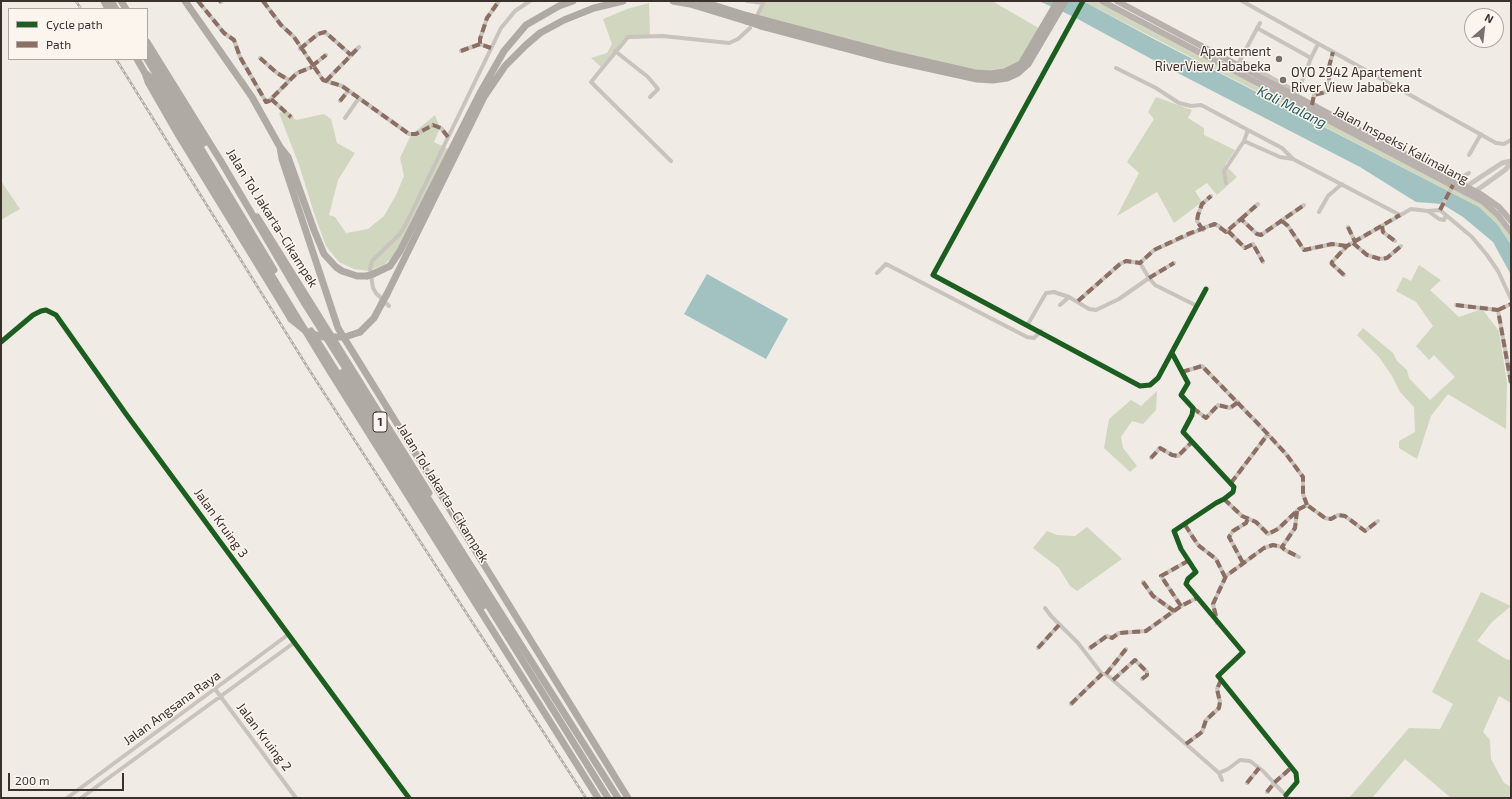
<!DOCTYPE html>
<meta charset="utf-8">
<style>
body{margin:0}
#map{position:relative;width:1512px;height:799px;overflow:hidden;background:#f0ebe5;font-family:"Exo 2",sans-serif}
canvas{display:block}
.frame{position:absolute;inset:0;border:2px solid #3b302b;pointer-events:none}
.legend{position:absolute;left:8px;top:8px;width:140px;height:52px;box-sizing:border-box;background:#fbf5ee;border:1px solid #aea6a0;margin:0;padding:5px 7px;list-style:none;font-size:12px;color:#3b302b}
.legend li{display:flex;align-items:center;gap:8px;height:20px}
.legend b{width:20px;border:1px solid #aea6a0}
.north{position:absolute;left:1464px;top:8px;width:40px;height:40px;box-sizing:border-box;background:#fbf5ee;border:1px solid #aea6a0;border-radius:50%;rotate:28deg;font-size:11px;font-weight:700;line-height:16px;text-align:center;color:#3b302b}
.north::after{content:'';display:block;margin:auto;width:14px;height:18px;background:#7a716c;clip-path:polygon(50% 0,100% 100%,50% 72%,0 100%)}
.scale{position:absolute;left:8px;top:773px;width:116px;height:18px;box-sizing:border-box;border:2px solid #3b302b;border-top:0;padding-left:5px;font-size:12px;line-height:14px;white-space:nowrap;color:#3b302b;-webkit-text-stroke:3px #fbf5ee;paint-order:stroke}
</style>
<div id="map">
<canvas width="1512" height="799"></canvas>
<div class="frame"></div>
<ul class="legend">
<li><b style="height:5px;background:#1b5e20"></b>Cycle path</li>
<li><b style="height:5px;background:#8d6e63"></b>Path</li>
</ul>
<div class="north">N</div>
<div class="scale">200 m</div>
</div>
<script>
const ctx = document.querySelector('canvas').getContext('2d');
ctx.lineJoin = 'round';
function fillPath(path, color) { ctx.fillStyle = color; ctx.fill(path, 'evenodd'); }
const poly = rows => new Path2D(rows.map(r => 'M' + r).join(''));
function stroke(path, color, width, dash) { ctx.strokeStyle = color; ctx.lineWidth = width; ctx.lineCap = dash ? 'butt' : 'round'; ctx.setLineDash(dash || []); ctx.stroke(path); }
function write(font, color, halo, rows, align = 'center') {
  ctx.font = font + ' "Exo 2",sans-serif'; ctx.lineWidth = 3; ctx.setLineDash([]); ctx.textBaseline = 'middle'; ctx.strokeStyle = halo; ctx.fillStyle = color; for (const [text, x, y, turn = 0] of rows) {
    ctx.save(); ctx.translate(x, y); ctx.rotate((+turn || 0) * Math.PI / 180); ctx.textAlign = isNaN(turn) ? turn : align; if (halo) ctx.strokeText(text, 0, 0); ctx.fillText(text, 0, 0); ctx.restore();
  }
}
const green = poly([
 [764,1,992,1,1042,30,1021,65,991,74,755,18],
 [1083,1,1102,1,1482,201,1511,232,1511,245,1498,225,1479,207],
 [649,3,650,35,625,38,601,67,591,58,607,53,612,44,603,19,627,9],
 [1156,97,1192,110,1188,118,1204,128,1204,135,1235,150,1225,165,1237,177,1217,195,1207,183,1195,191,1202,202,1174,223,1157,192,1117,216,1139,173,1127,162,1154,119,1148,112],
 [286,111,296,120,324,114,331,119,337,143,355,153,338,180,329,215,335,217,346,233,368,229,384,216,396,195,404,176,400,158,411,135,435,115,440,128,434,142,448,149,399,250,385,264,369,271,354,269,339,262,326,246,316,219,299,165,279,113],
 [1,181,20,209,1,220],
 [1419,265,1441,280,1430,290,1459,317,1482,309,1499,331,1507,383,1506,429,1448,394,1431,416,1417,459,1399,448,1399,441,1415,432,1414,407,1400,392,1392,376,1379,357,1357,335,1363,328,1393,353,1397,361,1407,370,1409,378,1430,400,1455,377,1434,355,1429,360,1416,346,1433,326,1416,302,1396,291,1403,277,1411,281],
 [1157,391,1156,410,1143,424,1132,421,1121,437,1123,448,1137,466,1130,472,1104,448,1109,419,1131,400,1141,406],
 [1087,527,1122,559,1077,591,1070,586,1059,568,1033,548,1047,531,1057,535,1075,536],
 [1481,592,1511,606,1492,622,1477,641,1506,659,1511,660,1511,703,1499,696,1483,732,1490,740,1491,759,1504,783,1511,787,1511,798,1451,798,1405,759,1372,798,1349,798,1409,728,1440,729,1453,704,1432,692]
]);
const water = poly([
 [1039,1,1083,1,1150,37,1479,207,1498,225,1511,245,1511,275,1493,242,1463,217,1442,204,1416,202,1360,167,1168,68,1074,17],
 [707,274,788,319,766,359,684,314]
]);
const river = poly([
 [1120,32,1210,79],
 [1320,136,1404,180]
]);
const minor = poly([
 [198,1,224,33,234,40,240,57,266,102,269,101,297,73,312,67],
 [220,1,221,2],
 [263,1,281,25,294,37,323,80,342,86,409,134,416,134,433,125,441,128,448,137],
 [747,1,763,3],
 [1083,1,933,275,1140,386,1150,385,1158,378,1206,289],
 [1242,1,1496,143,1504,144,1511,140],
 [757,16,764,1],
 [1257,28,1311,58,1296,96],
 [491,48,480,44,480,39,487,18,499,1],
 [300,49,318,34,325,32,351,55],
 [461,51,480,44],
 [615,51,648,77,658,89,650,97],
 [260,58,277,73,289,80],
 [1311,58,1318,44],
 [1240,60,1297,92],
 [1239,62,1260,23],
 [312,66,326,55],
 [1116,68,1156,88,1179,103,1191,106,1201,105,1205,107,1248,130,1244,141,1224,171,1226,183],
 [326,81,359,47],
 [271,99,291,117],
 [340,101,348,91],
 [1312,105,1314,95,1326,92,1329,88,1329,67,1333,52],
 [345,118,359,98],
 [1248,130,1282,148,1293,159],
 [1244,141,1280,157,1293,159,1400,215],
 [1469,155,1481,134],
 [671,161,591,82,628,37,663,36,729,43,738,39,750,28],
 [1455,181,1469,173],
 [1440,210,1453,185],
 [1428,211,1439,219,1444,220,1446,215],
 [1319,212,1328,196,1342,184],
 [1241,219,1258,204],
 [1282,221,1288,226,1304,250,1332,244,1347,246],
 [1382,226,1383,232,1395,241],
 [1348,227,1355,242],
 [1203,230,1197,221,1198,215,1202,204,1211,196],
 [1228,231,1245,248,1253,244,1263,262],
 [1353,243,1367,255,1380,259,1387,258,1401,246],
 [1140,263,1154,250,1213,224,1219,226,1226,232,1241,219,1257,234,1261,235,1304,205],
 [1140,263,1149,278,1155,285,1197,306],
 [877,273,886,264,1027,337,1034,338,1041,331],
 [1344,275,1331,263,1347,246,1411,209,1428,211,1440,210,1472,237,1487,255,1498,271,1511,299],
 [1078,301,1120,264,1126,261,1140,263],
 [1060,305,1069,297,1089,309,1096,310,1119,299,1149,278,1174,263],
 [1456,305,1498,310,1511,383],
 [389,306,376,293,373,288,370,269,372,261,400,234,407,222,501,28,515,11,530,1],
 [1498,310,1511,304],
 [1028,324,1046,293,1054,292,1069,297],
 [1,342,33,315,41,311,46,310,56,315,126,414,409,798],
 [1172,353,1188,383,1181,395,1193,408,1192,415,1183,432,1234,487,1233,492,1224,499,1216,503,1174,531,1181,549,1196,572,1188,579,1186,584,1243,652,1218,676,1296,773,1297,782,1286,795],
 [1182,372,1202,366,1263,429,1286,454,1303,477,1303,494,1307,505],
 [1193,408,1206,418,1218,405,1230,408,1238,402],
 [1151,458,1160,448,1172,455,1178,456,1192,442],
 [1231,483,1268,434],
 [1224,499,1242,516,1256,522,1268,534,1278,529,1299,509,1307,505,1325,518,1331,519,1338,515,1345,516,1365,531,1378,521],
 [1297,511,1295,528,1282,547,1285,550,1299,557],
 [1185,525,1198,545,1216,559,1225,577],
 [1243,563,1229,537,1233,531,1246,523,1248,518],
 [1143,582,1153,596,1174,611],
 [1181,606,1161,576,1188,561],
 [1045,608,1051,616,1078,643,1102,674,1106,674,1219,773,1222,780],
 [1217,623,1213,604,1226,576,1264,548,1273,545,1282,547],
 [1038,648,1059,625],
 [1090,648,1107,636,1112,638,1119,633,1146,631,1181,606,1197,598],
 [1106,674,1126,649],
 [1113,680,1135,660,1147,672,1147,675,1142,679],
 [215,689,296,798],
 [1071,704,1102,674],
 [1186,744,1202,732,1206,720,1219,708,1220,702,1217,689,1221,680],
 [1219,773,1228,769,1240,760,1250,761,1263,771,1288,798],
 [1247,783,1259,768],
 [1267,792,1274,783,1292,767],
 [67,798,289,634],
 [81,798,295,642]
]);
const tertiary = poly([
 [1464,188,1502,163,1511,161],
 [1473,193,1505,170,1511,163]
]);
const primary = poly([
 [1102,1,1482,201,1497,214,1511,232],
 [1117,1,1482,195,1499,207,1511,221]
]);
const motorway = poly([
 [104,1,108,9],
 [111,1,116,9],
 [121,1,126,9],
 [185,1,252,97,280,147,288,157,314,230,324,254,336,267,342,271,357,276,367,276],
 [673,1,690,4,746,21],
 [700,1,748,16],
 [763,20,888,53,975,73,991,74,1005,72,1021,64,1058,1],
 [761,26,886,59,977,79,993,80,1007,78,1018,73,1028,64,1065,1],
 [137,59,145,73,152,79,331,373,598,798],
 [147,59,274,270],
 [145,73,148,82,179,136,291,319],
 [280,147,282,159,338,328,628,798],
 [257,217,429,493],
 [373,274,390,266,400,251,480,93,504,51,526,25,559,6,573,1],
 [387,294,484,97,505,66,526,45,540,33,564,20,594,8,623,1],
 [311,331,483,606],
 [360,332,374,318,382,303]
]);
const rail = poly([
 [76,1,81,9],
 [116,59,308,368,586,798]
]);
const motorwayBridge = poly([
 [748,16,763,20],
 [746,21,761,26],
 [147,42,222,163,305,304,618,798],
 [147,53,204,143],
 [367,276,373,274],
 [382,303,387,294],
 [291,319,307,332,323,337,345,337,360,332],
 [343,372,608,798]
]);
const quiet = poly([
 [198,1,224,33,234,40,240,57,266,102,269,101,297,73,312,67],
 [220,1,221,2],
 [263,1,281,25,294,37,323,80,342,86,409,134,416,134,433,125,441,128,448,137],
 [491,48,480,44,480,39,487,18,499,1],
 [300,49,318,34,325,32,351,55],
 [461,51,480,44],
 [260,58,277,73,289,80],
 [312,66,326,55],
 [326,81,359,47],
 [271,99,291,117],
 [340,101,348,91],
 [1312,105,1314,95,1326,92,1329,88,1329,67,1333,52],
 [1440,210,1453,185],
 [1241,219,1258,204],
 [1282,221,1288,226,1304,250,1332,244,1347,246],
 [1382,226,1383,232,1395,241],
 [1348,227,1355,242],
 [1203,230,1197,221,1198,215,1202,204,1211,196],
 [1228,231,1245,248,1253,244,1263,262],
 [1353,243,1367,255,1380,259,1387,258,1401,246],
 [1344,275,1332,264,1332,262,1347,246,1400,215],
 [1149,278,1174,263],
 [1078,301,1120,264,1126,261,1140,263,1154,250,1188,234,1215,224,1226,232,1241,219,1257,234,1261,235,1304,205],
 [1456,305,1498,310,1511,383],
 [1498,310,1511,304],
 [1182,372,1202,366,1263,429,1286,454,1303,477,1303,494,1307,505],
 [1193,408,1206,418,1218,405,1230,408,1238,402],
 [1151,458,1160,448,1172,455,1178,456,1192,442],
 [1231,483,1268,434],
 [1224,499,1242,516,1256,522,1268,534,1278,529,1299,509,1307,505,1325,518,1331,519,1338,515,1345,516,1365,531,1378,521],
 [1297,511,1295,528,1282,547,1285,550,1299,557],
 [1185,525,1198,545,1216,559,1225,577],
 [1243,563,1229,537,1233,531,1246,523,1248,518],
 [1143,582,1153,596,1174,611],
 [1181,606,1161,576,1188,561],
 [1216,616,1213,604,1226,576,1264,548,1273,545,1282,547],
 [1038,648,1059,625],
 [1090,648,1107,636,1112,638,1119,633,1146,631,1181,606,1197,598],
 [1106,674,1126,649],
 [1113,680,1135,660,1147,672,1147,675,1142,679],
 [1071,704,1102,674],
 [1186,744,1202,732,1206,720,1219,708,1220,702,1217,689,1221,680],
 [1247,783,1259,768],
 [1267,792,1274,783,1292,767]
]);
const cycleway = poly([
 [1083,1,933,275,1140,386,1150,385,1158,378,1206,289],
 [1,342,33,315,41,311,46,310,56,315,126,414,409,798],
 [1172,353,1188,383,1181,395,1193,408,1192,415,1183,432,1234,487,1233,492,1224,499,1216,503,1174,531,1181,549,1196,572,1188,579,1186,584,1243,652,1218,676,1296,773,1297,782,1286,795]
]);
const markers = [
 [1279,59,4,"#7a716c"],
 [1283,80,4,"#7a716c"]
];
const shields = [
 [380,422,14]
];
const shieldNames = [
 ["1",380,422]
];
const poiNames = [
 ["Apartement",1271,52],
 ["RiverView Jababeka",1271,67],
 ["OYO 2942 Apartement",1291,73,"left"],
 ["River View Jababeka",1291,88,"left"]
];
const streetNames = [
 ["Jalan Inspeksi Kalimalang",1401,145,28],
 ["Jalan Tol Jakarta–Cikampek",272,218,58],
 ["Jalan Tol Jakarta–Cikampek",443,493,58],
 ["Jalan Kruing 3",221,523,54],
 ["Jalan Angsana Raya",172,708,-36],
 ["Jalan Kruing 2",264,737,53]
];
const waterNames = [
 ["Kali Malang",1292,107,27]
];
fillPath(green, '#d1d6bf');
fillPath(water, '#a1c2c1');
stroke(river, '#a1c2c1', 7);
stroke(minor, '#c9c3be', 4);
stroke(tertiary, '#c9c3be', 5);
stroke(primary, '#b8b1ad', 6);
stroke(motorway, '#afaaa4', 7);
stroke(rail, '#b1aca8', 2.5);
stroke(rail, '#fbf5ee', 1, [3]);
stroke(motorwayBridge, '#afaaa4', 7);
stroke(quiet, '#8d6e63', 4, [8, 4]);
stroke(cycleway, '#1b5e20', 5);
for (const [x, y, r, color] of markers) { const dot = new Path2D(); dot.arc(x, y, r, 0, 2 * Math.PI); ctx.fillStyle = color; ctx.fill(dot); stroke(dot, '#fbf5ee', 1.5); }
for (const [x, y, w] of shields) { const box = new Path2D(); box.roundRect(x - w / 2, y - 10, w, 20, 3); ctx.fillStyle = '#fbf5ee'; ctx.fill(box); stroke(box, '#3b302b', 1); }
write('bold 12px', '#3b302b', null, shieldNames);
write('13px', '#3b302b', '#fbf5ee', poiNames, 'right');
write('13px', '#3b302b', '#fbf5ee', streetNames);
write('italic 14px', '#1f5a5e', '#fbf5ee', waterNames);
</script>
